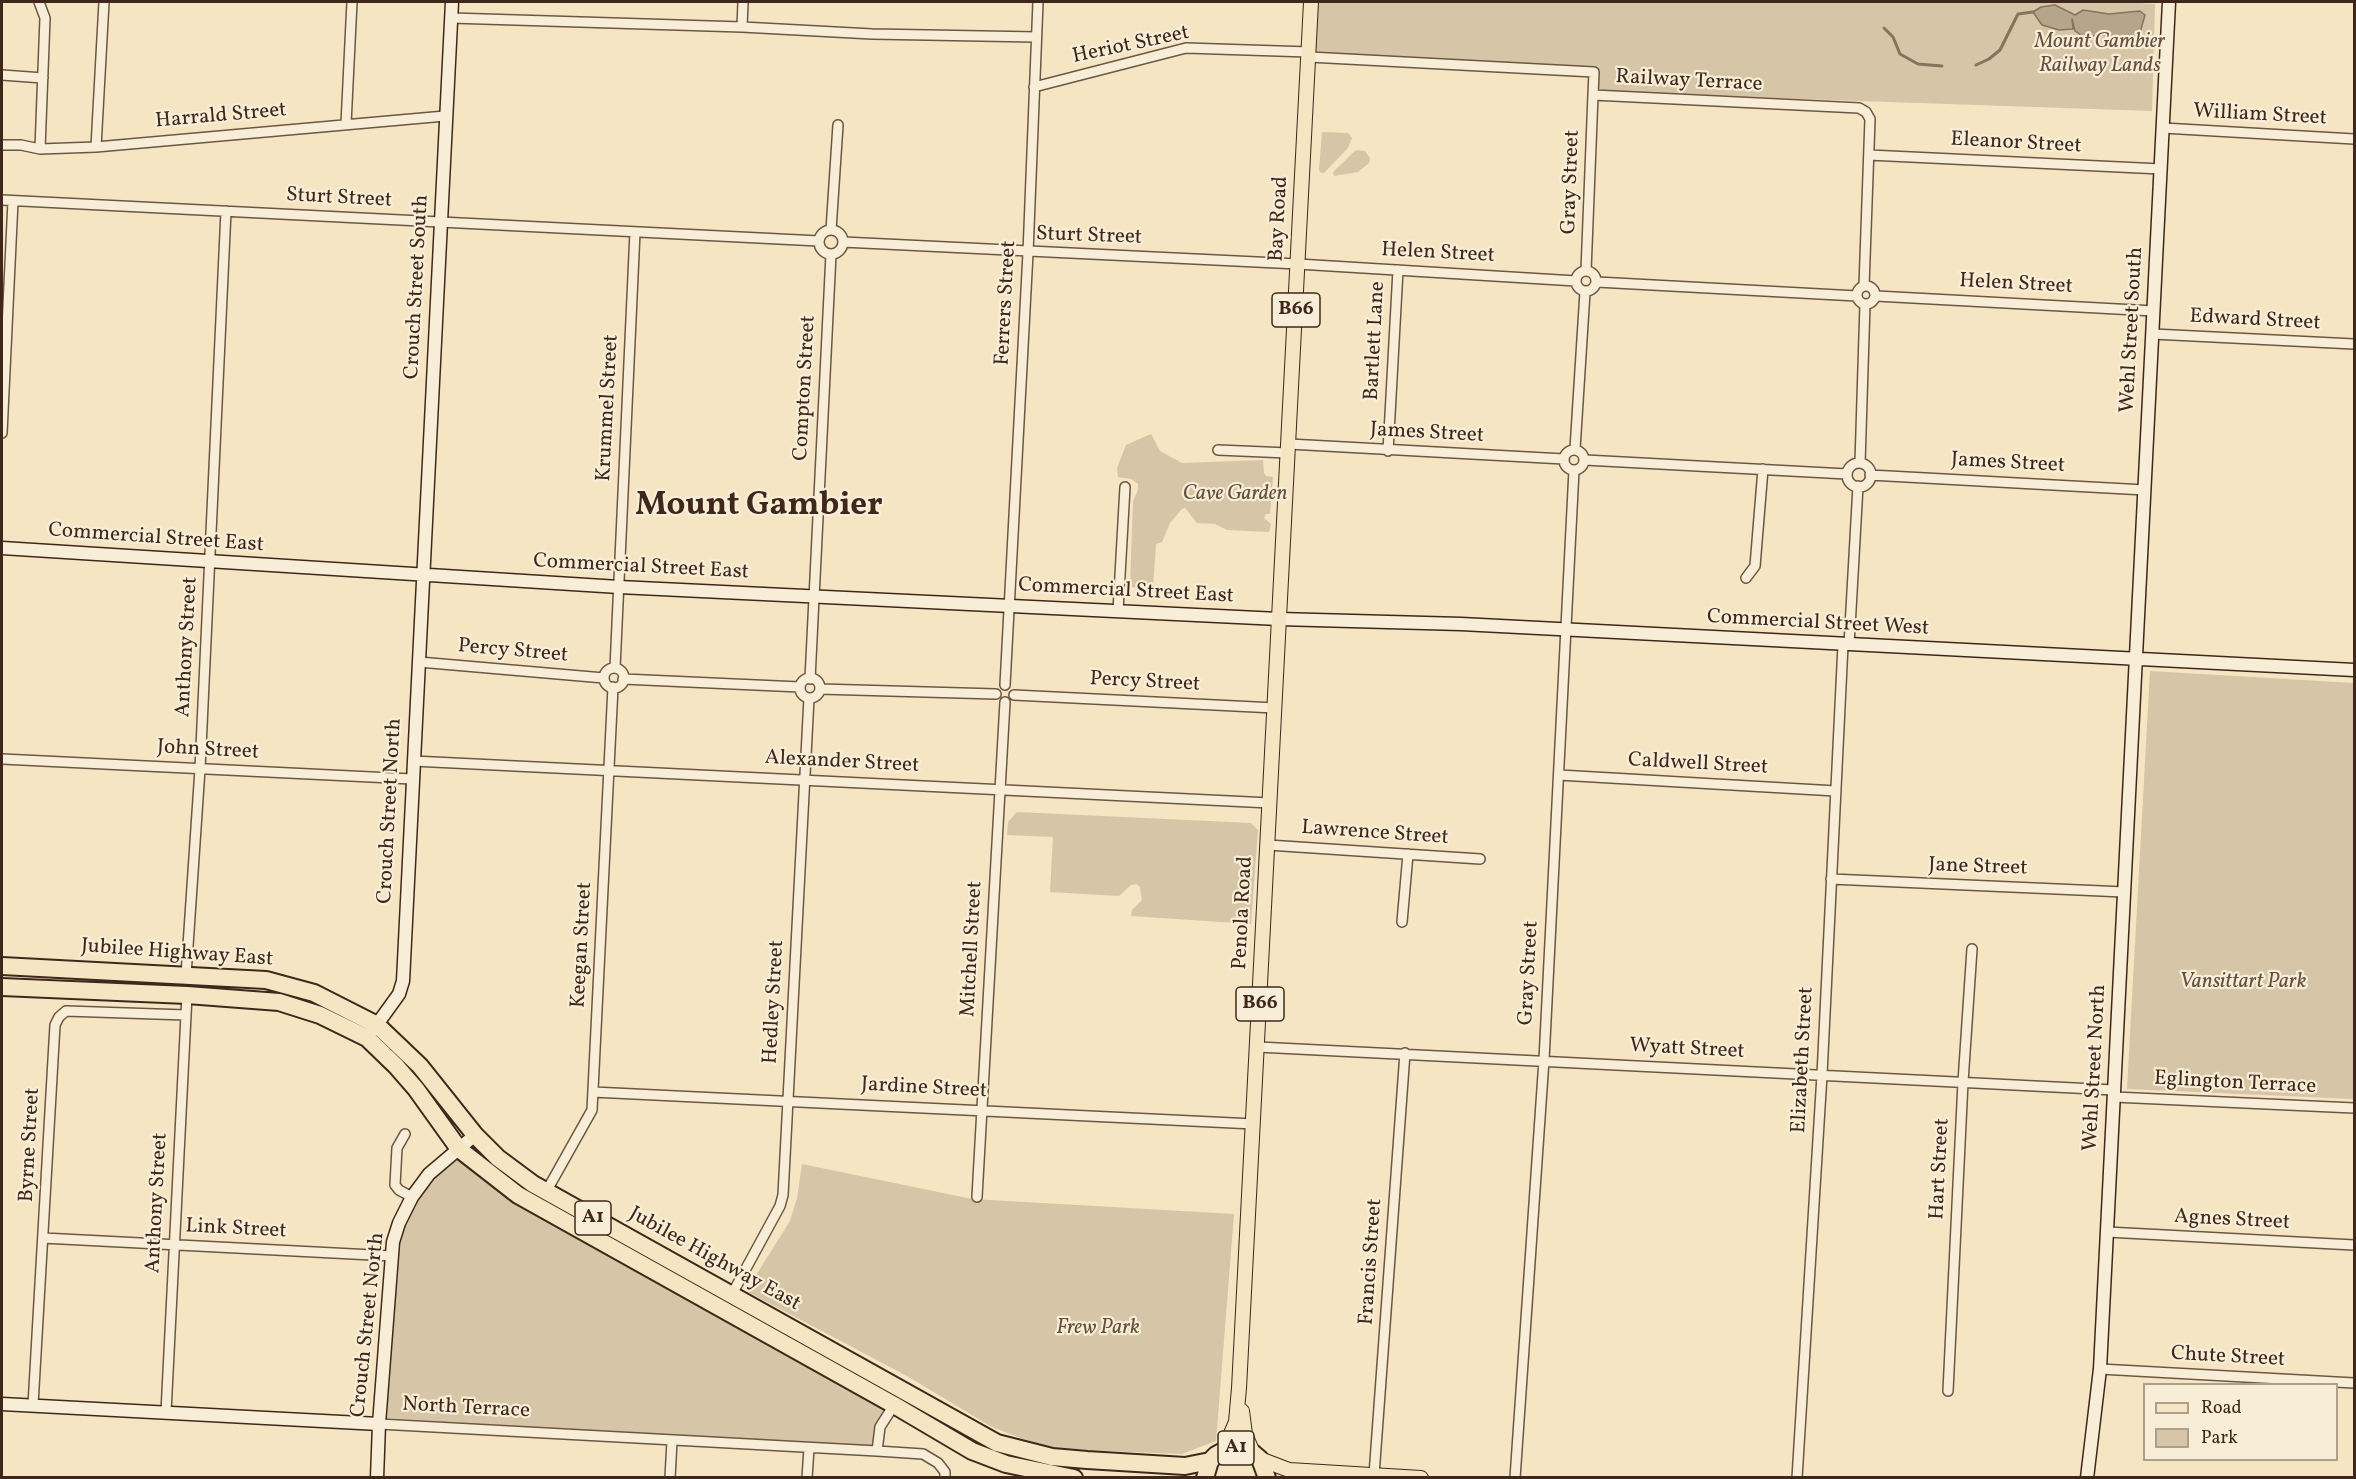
<!DOCTYPE html>
<style>
body{margin:0}
#map{position:relative;width:2356px;height:1479px;overflow:hidden;background:#f5e5c3;font-family:Vollkorn,serif}
canvas{display:block}
.frame{position:absolute;inset:0;border:3px solid #3f281b;pointer-events:none}
.legend{position:absolute;left:2143px;top:1383px;width:195px;height:78px;box-sizing:border-box;background:#f8eed8;border:2px solid #ae9f8c;margin:0;padding:8px 10px;list-style:none;font-size:18px;color:#3f281b}
.legend li{display:flex;align-items:center;gap:12px;height:30px}
.legend b{width:30px;border:2px solid #ae9f8c}
</style>
<div id="map">
<canvas width="2356" height="1479"></canvas>
<div class="frame"></div>
<ul class="legend">
<li><b style="height:8px;background:#f5e5c3"></b>Road</li>
<li><b style="height:16px;background:#d6c5a6"></b>Park</li>
</ul>
</div>
<script>
const ctx = document.querySelector('canvas').getContext('2d');
ctx.lineJoin = 'round';
function fillPath(path, color) { ctx.fillStyle = color; ctx.fill(path, 'evenodd'); }
const poly = rows => new Path2D(rows.map(r => 'M' + r).join(''));
function stroke(path, color, width, dash) { ctx.strokeStyle = color; ctx.lineWidth = width; ctx.lineCap = dash ? 'butt' : 'round'; ctx.setLineDash(dash || []); ctx.stroke(path); }
function write(font, color, halo, rows, align = 'center') {
  ctx.font = font + ' Vollkorn,serif'; ctx.lineWidth = 4.5; ctx.setLineDash([]); ctx.textBaseline = 'middle'; ctx.strokeStyle = halo; ctx.fillStyle = color; for (const [text, x, y, turn = 0] of rows) {
    ctx.save(); ctx.translate(x, y); ctx.rotate((+turn || 0) * Math.PI / 180); ctx.textAlign = isNaN(turn) ? turn : align; if (halo) ctx.strokeText(text, 0, 0); ctx.fillText(text, 0, 0); ctx.restore();
  }
}
const green = poly([
 [1315,2,2115,2,2155,4,2152,111,1597,92,1597,68,1312,54],
 [1322,132,1348,133,1352,138,1348,148,1324,173,1320,172,1319,170],
 [1356,150,1365,151,1370,158,1369,163,1358,172,1334,176,1333,172],
 [1151,434,1160,451,1182,463,1263,460,1264,473,1266,476,1273,477,1270,514,1266,514,1264,518,1271,524,1269,532,1227,530,1215,524,1197,523,1185,508,1182,509,1170,523,1162,542,1156,544,1153,588,1130,587,1133,501,1138,490,1138,484,1131,479,1118,477,1117,468,1126,445],
 [2150,671,2354,683,2354,1099,2127,1089],
 [1017,812,1251,823,1258,830,1251,924,1131,916,1132,910,1142,900,1140,887,1136,884,1131,885,1119,896,1050,892,1053,837,1007,835,1008,822],
 [456,1155,887,1408,874,1428,874,1446,674,1438,387,1418,397,1239,415,1200,434,1174],
 [802,1164,972,1199,1234,1214,1216,1441,1182,1454,1060,1449,1036,1444,992,1427,907,1376,746,1291,790,1221,797,1198]
]);
const water = poly([
 [2055,5,2075,15,2083,10,2109,14,2140,11,2145,15,2140,33,2143,44,2138,47,2129,46,2117,38,2105,35,2084,37,2075,31,2072,19,2073,29,2059,30,2042,25,2033,12,2041,7,2055,5]
]);
const stream = poly([
 [1884,28,1893,37,1900,54,1918,64,1942,66],
 [1976,65,1989,59,2000,50,2018,14,2033,12]
]);
const street = poly([
 [39,2,45,18,40,149],
 [451,18,742,27,872,34,1036,37],
 [742,27,743,2],
 [1309,57,1594,72,1593,95,1859,108,1866,112,1870,119,1864,286],
 [2,75,43,78],
 [1034,87,1186,48,1309,52],
 [346,124,352,2],
 [2163,128,2354,139],
 [2,145,21,145,40,149,96,147,445,116],
 [96,147,104,2],
 [1869,155,2161,169],
 [2,200,819,241],
 [831,230,838,125],
 '819 242a12 12 0 1 1 24 0a12 12 0 1 1-24 0Z',
 [843,242,1298,264,1576,281],
 '1576 281a10 10 0 1 1 20 0a10 10 0 1 1-20 0Z',
 [1586,271,1593,95],
 [1597,282,1857,296],
 '1857 295a9 9 0 1 1 18 0a9 9 0 1 1-18 0Z',
 [1876,296,2154,311],
 [2153,334,2354,344],
 [2,433,13,201],
 [1289,444,1564,459],
 [1575,449,1585,292],
 '1564 460a10 10 0 1 1 20 0a10 10 0 1 1-20 0Z',
 [1218,450,1288,453],
 [1388,451,1398,270],
 [1585,460,1847,474],
 [1860,463,1865,304],
 '1847 475a12 12 0 1 1 24 0a12 12 0 1 1-24 0Z',
 [1870,475,2145,490],
 [1746,578,1755,566,1763,469],
 [1118,611,1125,487],
 [1849,645,1858,486],
 [419,662,604,678],
 [615,668,635,232],
 '604 678a10 10 0 1 1 20 0a10 10 0 1 1-20 0Z',
 '800 688a10 10 0 1 1 20 0a10 10 0 1 1-20 0Z',
 [623,679,800,687],
 [810,679,831,254],
 [1005,685,1028,253,1038,2],
 [820,689,996,694],
 [1014,695,1275,708],
 [2,759,412,779],
 [413,761,1270,803],
 [1559,775,1836,791],
 [1268,845,1480,859],
 [1831,879,2124,892],
 [1402,922,1408,854],
 [186,975,200,769,226,211],
 [1258,1047,2114,1090],
 [593,1092,1254,1124],
 [2114,1097,2354,1108],
 [405,1134,397,1148,395,1185,399,1190,412,1197],
 [546,1192,592,1110,613,687],
 [977,1197,1005,702],
 [2107,1232,2354,1245],
 [43,1238,392,1256],
 [731,1296,780,1206,783,1195,809,698],
 [2100,1369,2354,1383],
 [1948,1391,1963,1082,1972,949],
 [33,1405,55,1025,59,1017,66,1011,186,1015],
 [166,1412,187,995],
 [379,1424,877,1451,880,1427,894,1405],
 [877,1451,923,1454,938,1463,945,1472,945,1478],
 [1374,1475,1405,1053],
 [670,1478,672,1441],
 [807,1478,809,1448],
 [1515,1478,1544,1060,1574,470],
 [1797,1478,1822,1075,1843,645]
]);
const secondary = poly([
 [2,548,619,587,1279,619,1461,624,2354,670],
 [373,1030,399,994,403,981,452,2],
 [2,1404,379,1424],
 [377,1478,379,1424,393,1242,399,1223,412,1197,429,1174,475,1135],
 [2087,1478,2100,1369,2169,2]
]);
const primary = poly([
 [1242,1411,1245,1434,1253,1453],
 [1224,1450,1236,1422,1239,1388,1311,2],
 [1260,1459,1289,1470,1421,1478]
]);
const highway = poly([
 [2,966,266,980,314,993,377,1025,420,1066,475,1135,498,1158,533,1184,997,1443,1052,1457,1087,1460,1185,1466,1210,1461],
 [2,987,187,995,279,1002,320,1015,367,1038,396,1066,416,1089,459,1149,518,1195,894,1405,972,1451,1006,1464,1074,1478],
 [1205,1478,1210,1461,1216,1455,1225,1450,1235,1448,1253,1453,1260,1459,1267,1478]
]);
const shields = [
 [1296,310,48],
 [1260,1004,48],
 [593,1218,36],
 [1236,1448,36]
];
const shieldNames = [
 ["B66",1296,310],
 ["B66",1260,1004],
 ["A1",593,1218],
 ["A1",1236,1448]
];
const parkNames = [
 ["Mount Gambier",2100,43],
 ["Railway Lands",2100,67],
 ["Cave Garden",1235,495],
 ["Vansittart Park",2243,983],
 ["Frew Park",1098,1329]
];
const streetNames = [
 ["Heriot Street",1131,46,-12],
 ["Railway Terrace",1689,82,3],
 ["William Street",2260,116,3],
 ["Harrald Street",221,117,-5],
 ["Eleanor Street",2016,144,3],
 ["Gray Street",1572,182,-88],
 ["Sturt Street",339,199,3],
 ["Bay Road",1280,219,-87],
 ["Sturt Street",1089,237,2],
 ["Helen Street",1438,254,3],
 ["Helen Street",2016,285,3],
 ["Crouch Street South",418,287,-87],
 ["Ferrers Street",1007,303,-87],
 ["Edward Street",2255,321,3],
 ["Wehl Street South",2133,330,-87],
 ["Bartlett Lane",1376,341,-87],
 ["Compton Street",806,388,-87],
 ["Krummel Street",609,408,-87],
 ["James Street",1427,434,3],
 ["James Street",2008,464,3],
 ["Commercial Street East",156,539,4],
 ["Commercial Street East",641,568,3],
 ["Commercial Street East",1126,592,3],
 ["Commercial Street West",1818,624,3],
 ["Anthony Street",188,647,-87],
 ["Percy Street",513,652,5],
 ["Percy Street",1145,683,3],
 ["John Street",208,751,3],
 ["Alexander Street",842,763,3],
 ["Caldwell Street",1698,765,3],
 ["Crouch Street North",391,811,-87],
 ["Lawrence Street",1375,834,4],
 ["Jane Street",1978,868,2],
 ["Penola Road",1244,913,-87],
 ["Keegan Street",583,945,-87],
 ["Mitchell Street",973,949,-87],
 ["Jubilee Highway East",177,954,4],
 ["Gray Street",1530,973,-87],
 ["Hedley Street",775,1002,-87],
 ["Wyatt Street",1687,1050,3],
 ["Elizabeth Street",1804,1060,-87],
 ["Wehl Street North",2096,1068,-87],
 ["Eglington Terrace",2235,1084,3],
 ["Jardine Street",924,1089,3],
 ["Byrne Street",31,1145,-87],
 ["Hart Street",1941,1169,-87],
 ["Anthony Street",158,1203,-87],
 ["Agnes Street",2232,1221,3],
 ["Link Street",236,1230,3],
 ["Jubilee Highway East",714,1260,29],
 ["Francis Street",1372,1262,-86],
 ["Crouch Street North",369,1325,-84],
 ["Chute Street",2228,1358,3],
 ["North Terrace",466,1409,3]
];
const townNames = [
 ["Mount Gambier",759,508]
];
fillPath(green, '#d6c5a6');
fillPath(water, '#b7a58a');
stroke(water, '#87735e', 1.5);
stroke(stream, '#87735e', 3);
stroke(street, '#6c5745', 12);
stroke(secondary, '#3f281b', 15);
stroke(primary, '#3f281b', 16);
stroke(highway, '#3f281b', 20);
stroke(street, '#f8eed8', 9);
stroke(secondary, '#f8eed8', 12);
stroke(primary, '#f5e5c3', 14);
stroke(highway, '#f5e5c3', 16);
for (const [x, y, w] of shields) { const box = new Path2D(); box.roundRect(x - w / 2, y - 17, w, 34, 4.5); ctx.fillStyle = '#f8eed8'; ctx.fill(box); stroke(box, '#3f281b', 1.5); }
write('bold 20px', '#3f281b', null, shieldNames);
write('italic 21px', '#654f3e', '#f8eed8', parkNames);
write('21px', '#3f281b', '#f8eed8', streetNames);
write('bold 33px', '#3f281b', '#f8eed8', townNames);
</script>
